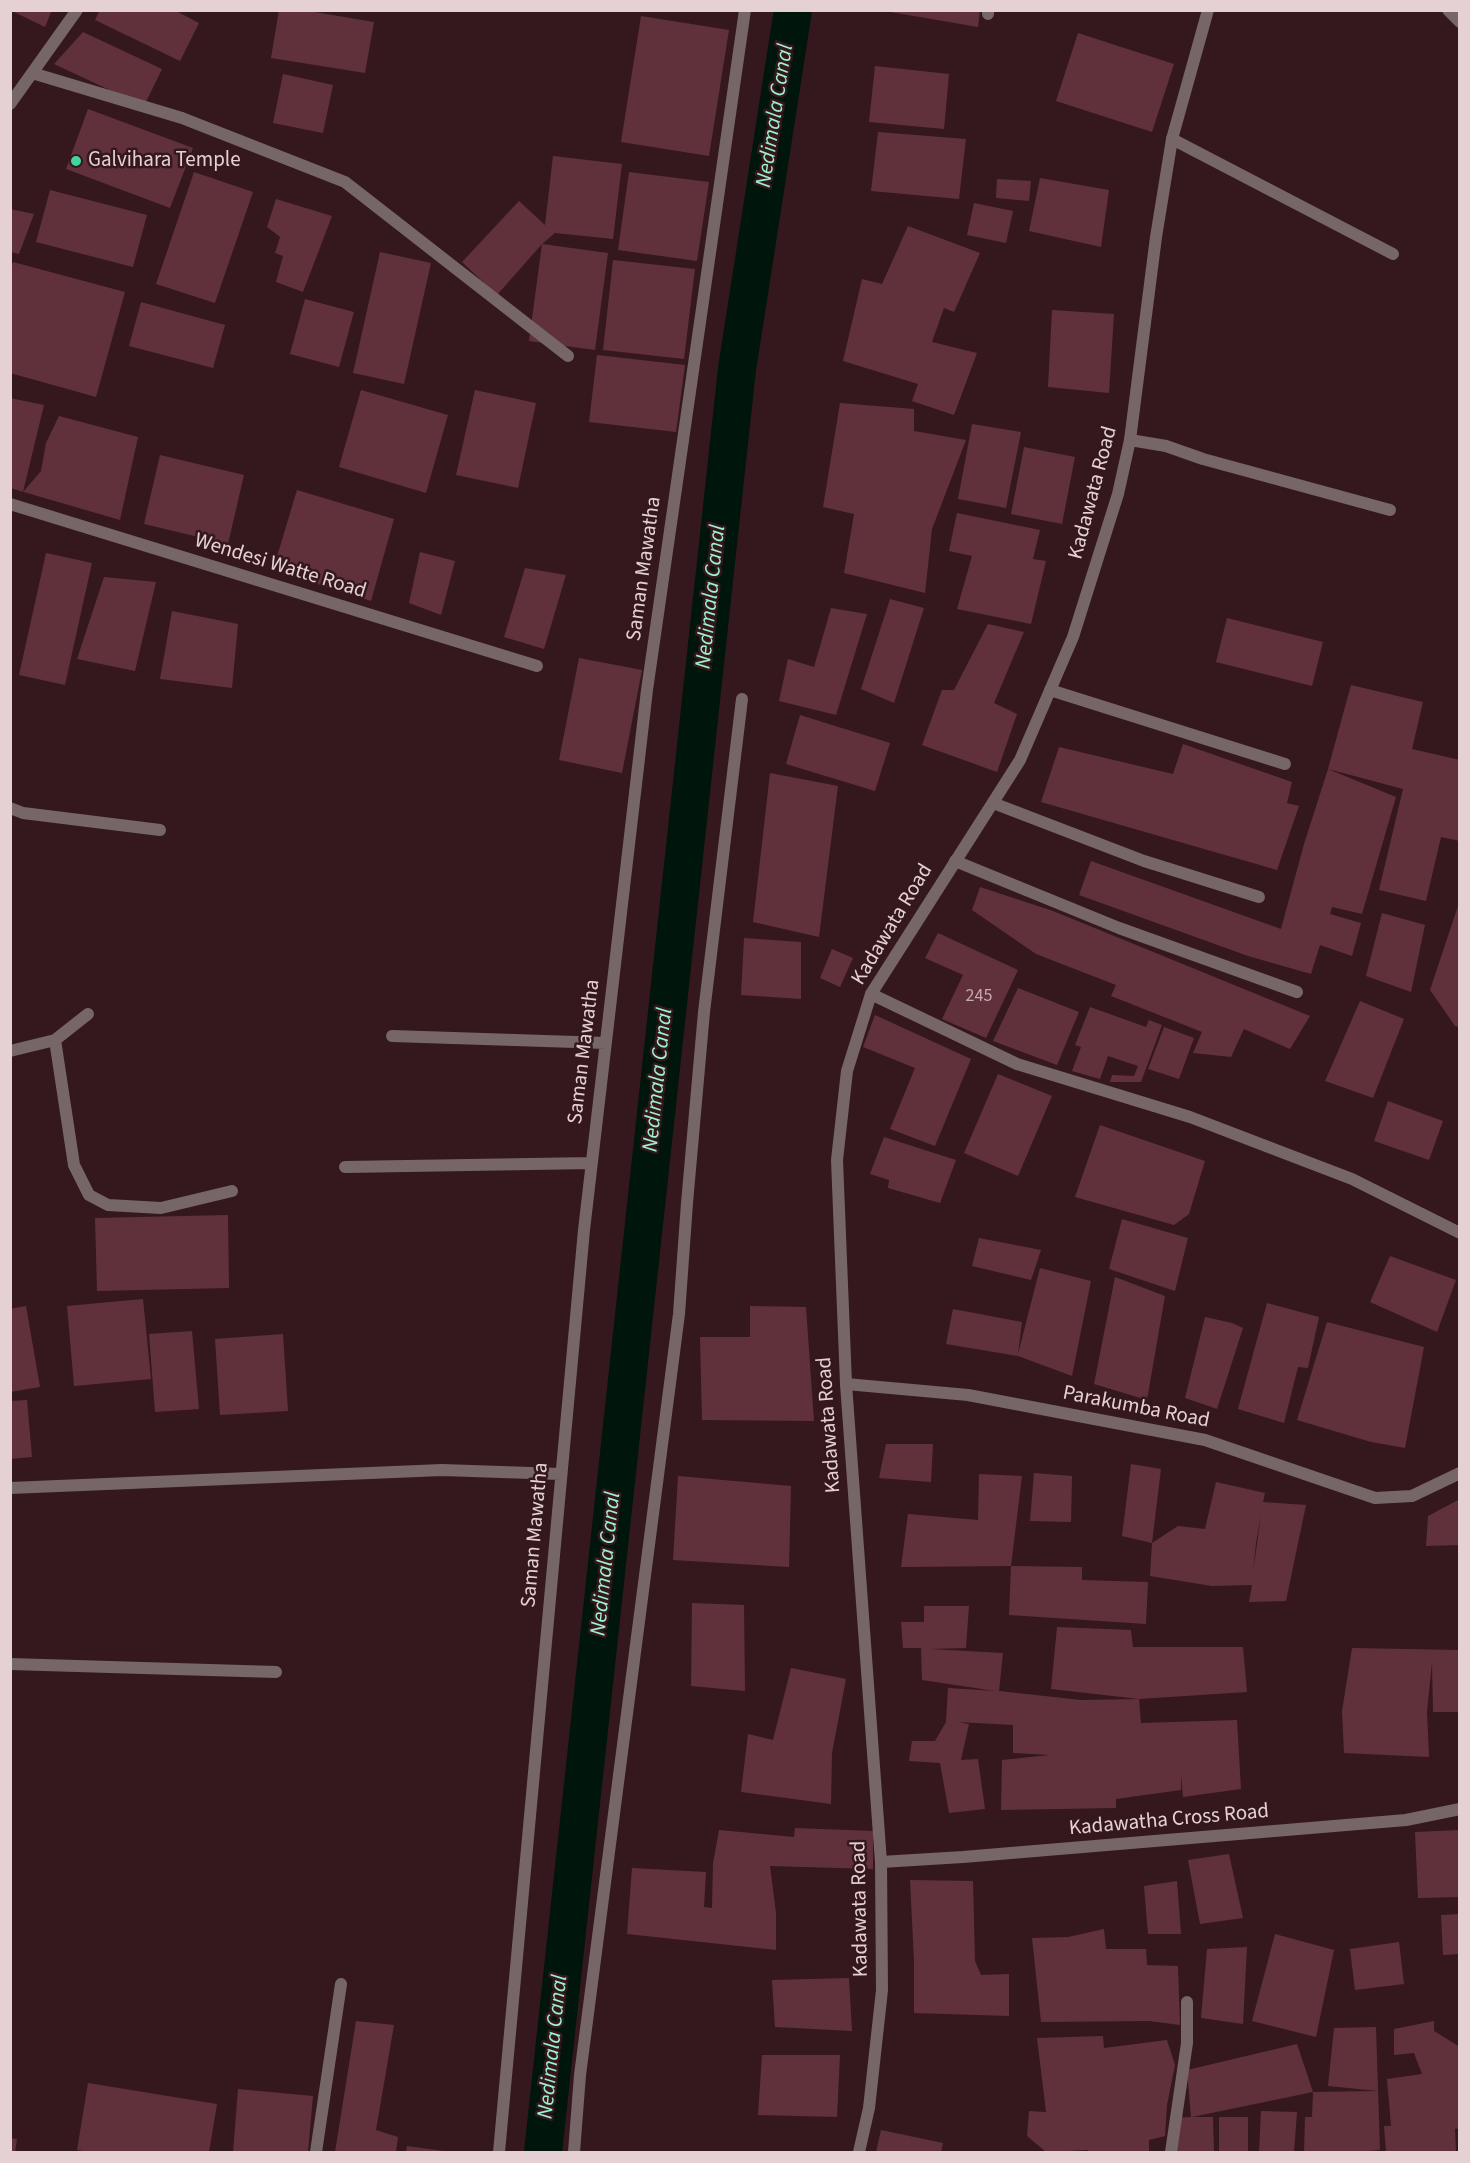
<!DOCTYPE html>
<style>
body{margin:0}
#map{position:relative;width:1470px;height:2163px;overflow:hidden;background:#34181e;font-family:"Source Sans 3",sans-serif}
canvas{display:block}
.frame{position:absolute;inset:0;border:12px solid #e5d1d4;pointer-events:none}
</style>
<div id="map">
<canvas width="1470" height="2163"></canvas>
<div class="frame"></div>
</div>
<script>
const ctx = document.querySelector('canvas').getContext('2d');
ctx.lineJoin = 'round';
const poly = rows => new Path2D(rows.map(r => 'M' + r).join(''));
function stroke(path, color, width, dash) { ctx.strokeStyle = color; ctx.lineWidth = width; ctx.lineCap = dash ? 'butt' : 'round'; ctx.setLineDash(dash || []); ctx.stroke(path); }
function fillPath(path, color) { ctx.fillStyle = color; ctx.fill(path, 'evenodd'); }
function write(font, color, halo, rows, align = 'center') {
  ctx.font = font + ' "Source Sans 3",sans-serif'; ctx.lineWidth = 5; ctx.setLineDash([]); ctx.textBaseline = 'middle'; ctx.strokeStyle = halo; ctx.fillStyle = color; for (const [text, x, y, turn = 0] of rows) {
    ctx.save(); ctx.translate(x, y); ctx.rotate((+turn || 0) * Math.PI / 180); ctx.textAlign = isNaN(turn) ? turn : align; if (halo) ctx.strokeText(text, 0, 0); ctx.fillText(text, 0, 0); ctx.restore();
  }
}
const canal = poly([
 [543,2152,737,369,793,10]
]);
const building = poly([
 [10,10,52,10,45,27],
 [100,10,174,10,199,23,180,61,95,20],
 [279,10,303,10,374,22,365,73,271,58],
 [879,10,980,10,978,27],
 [641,16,729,30,709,156,621,142],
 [83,32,162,69,144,106,54,64],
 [1078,33,1174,64,1152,132,1056,101],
 [875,66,949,74,944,129,869,122],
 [283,74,333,85,323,133,273,123],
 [88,109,193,148,170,208,66,169],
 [878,132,966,139,959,199,871,191],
 [553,156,622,164,613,239,555,233,542,244,608,253,595,350,529,341,542,244,497,295,462,262,519,201,545,225],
 [194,172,253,192,215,303,156,284],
 [629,172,709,182,697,261,618,250],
 [1040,178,1109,190,1101,247,1029,231],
 [997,179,1031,181,1029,201,996,198],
 [50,190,147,215,133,267,36,242],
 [276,199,332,216,303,292,276,282,283,256,275,253,280,237,267,227],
 [974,203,1013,211,1006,243,967,235],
 [10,209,34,214,19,254,10,252],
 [908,226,980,253,954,312,944,308,932,342,977,353,954,415,912,401,918,384,843,361,862,279,882,284],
 [380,252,431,263,404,384,353,373],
 [613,260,695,269,684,359,603,350],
 [13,262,125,292,96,397,10,373,10,271],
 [305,299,354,312,339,367,290,354],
 [141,302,225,325,213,368,129,346],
 [1052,310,1114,314,1109,393,1048,387],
 [597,355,685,365,676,432,589,422],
 [361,390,448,415,426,493,339,467],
 [475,390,536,403,518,488,456,475],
 [10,398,44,405,23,492,41,471,46,443,59,416,138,437,120,520,10,488],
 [840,403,914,409,914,431,966,440,932,529,925,593,844,573,854,514,823,507],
 [972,424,1021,432,1006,508,958,499],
 [1024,447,1075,457,1062,524,1011,514],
 [160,455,244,475,228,544,144,524],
 [297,490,394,519,371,601,273,570],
 [957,513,1040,530,1033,559,1046,561,1031,624,957,609,972,556,949,551],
 [420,552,455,561,441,615,409,603],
 [46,553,92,563,65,685,19,675],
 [525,568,566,575,544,649,504,637],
 [104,577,156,582,135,671,77,659],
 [890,599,924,608,894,703,861,689],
 [831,608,867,614,836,715,779,701,788,659,814,667],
 [172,611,238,624,232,688,160,679],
 [1227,618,1323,642,1312,686,1216,662],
 [988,624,1024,632,994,703,1017,714,997,772,922,745,942,690,954,690],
 [579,658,642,670,622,773,559,760],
 [1351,685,1423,702,1412,749,1460,760,1460,841,1441,837,1426,901,1379,890,1403,789,1328,769],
 [800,715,890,743,875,791,786,764],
 [1183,744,1292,782,1287,803,1299,806,1277,870,1041,802,1059,747,1173,774],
 [1328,769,1396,797,1362,914,1332,907,1330,914,1361,923,1352,956,1320,945,1311,974,1248,956,1079,895,1091,861,1281,929,1304,844],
 [770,773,838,786,819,937,753,922],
 [980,887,1053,911,1310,1016,1290,1049,1244,1029,1231,1057,1193,1053,1202,1032,1111,996,1116,985,1036,954,972,910],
 [1458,906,1460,907,1460,1027,1455,1026,1430,990],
 [1382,913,1425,925,1411,992,1366,976],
 [938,933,1018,970,986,1038,942,1019,963,975,925,958],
 [744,938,801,942,801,999,741,995],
 [832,949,853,958,840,987,820,978],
 [1018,988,1079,1012,1057,1065,993,1041],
 [1360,1001,1404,1019,1373,1098,1325,1081],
 [1090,1007,1146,1027,1149,1020,1162,1025,1141,1082,1110,1082,1112,1075,1134,1076,1138,1066,1108,1056,1100,1079,1072,1071,1081,1047,1075,1045],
 [875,1015,971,1059,935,1146,890,1129,915,1068,863,1047],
 [1164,1027,1194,1038,1179,1079,1148,1069],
 [998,1074,1052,1096,1018,1176,964,1153],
 [1388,1101,1443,1121,1429,1160,1374,1141],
 [1100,1125,1205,1161,1189,1214,1174,1225,1075,1197],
 [884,1137,956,1160,940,1203,888,1188,889,1180,870,1174],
 [228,1215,229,1288,97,1291,95,1218],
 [1122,1219,1188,1238,1175,1291,1109,1269],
 [979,1238,1041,1250,1031,1280,972,1266],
 [1390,1256,1456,1280,1437,1332,1370,1302],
 [1040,1268,1091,1281,1072,1376,1018,1356,946,1344,953,1309,1022,1322,1018,1354],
 [1115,1277,1165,1296,1147,1400,1094,1384],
 [143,1299,151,1379,74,1386,67,1306],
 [1267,1303,1319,1317,1308,1368,1298,1367,1284,1423,1238,1409],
 [26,1306,40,1387,10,1392,10,1309],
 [750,1306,806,1307,814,1421,702,1420,700,1337,750,1337],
 [1205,1317,1232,1323,1243,1328,1217,1409,1185,1398],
 [1327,1322,1424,1347,1405,1448,1371,1442,1297,1420],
 [192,1331,199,1409,155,1412,149,1334],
 [283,1334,288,1411,220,1415,215,1339],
 [27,1400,32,1457,10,1459,10,1401],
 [886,1444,933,1444,931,1482,879,1478],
 [1131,1464,1161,1469,1152,1543,1122,1536],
 [1034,1473,1072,1476,1071,1522,1030,1521],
 [979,1474,1022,1476,1011,1566,901,1567,908,1514,978,1520],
 [678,1476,791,1486,789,1567,673,1560],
 [1216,1482,1265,1493,1263,1502,1306,1505,1286,1601,1249,1602,1252,1585,1212,1586,1150,1576,1152,1543,1178,1526,1205,1529],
 [1261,1515,1253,1573,1256,1543],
 [1460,1499,1460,1545,1426,1546,1428,1516],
 [1011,1566,1082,1567,1082,1580,1148,1582,1146,1624,1009,1615],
 [692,1603,744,1605,745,1691,691,1686],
 [924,1606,969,1606,966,1648,930,1649,1003,1653,999,1691,1081,1700,1139,1699,1141,1723,1237,1720,1241,1789,1183,1797,1181,1775,1181,1790,1116,1799,1116,1808,1001,1810,1002,1760,1050,1755,1013,1753,1013,1725,958,1722,969,1724,961,1760,978,1759,985,1809,949,1813,940,1763,909,1761,912,1741,935,1741,946,1722,948,1688,995,1691,922,1680,921,1648,903,1648,901,1622,924,1622],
 [1057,1627,1131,1630,1133,1647,1243,1647,1247,1692,1139,1699,1051,1689],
 [1352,1648,1460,1650,1460,1712,1433,1712,1432,1662,1427,1712,1429,1757,1344,1753,1342,1711],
 [791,1668,846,1679,832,1753,831,1804,741,1792,748,1734,773,1740],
 [795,1828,873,1831,873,1869,770,1866,776,1913,776,1950,627,1934,632,1868,706,1872,704,1907,712,1908,713,1863,719,1830,794,1837],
 [1460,1830,1460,1897,1418,1898,1415,1832],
 [1229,1854,1243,1918,1200,1924,1188,1860],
 [910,1880,973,1881,975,1961,981,1975,1009,1974,1009,2016,914,2013,914,1961],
 [1177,1881,1181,1934,1148,1934,1144,1886],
 [1460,1914,1460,1954,1443,1955,1441,1915],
 [1104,1929,1106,1949,1146,1949,1147,1965,1178,1966,1180,2025,1149,2021,1041,2022,1032,1938,1068,1937],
 [1275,1934,1334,1950,1316,2037,1252,2021],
 [1399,1942,1404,1984,1355,1990,1350,1949],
 [1247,1947,1243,2024,1201,2018,1207,1949],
 [849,1978,852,2031,775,2027,772,1980],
 [356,2021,394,2025,376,2130,398,2137,396,2152,335,2152],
 [1434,2021,1434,2031,1460,2047,1460,2128,1455,2129,1456,2152,1386,2152,1384,2126,1391,2126,1387,2079,1422,2074,1414,2053,1394,2055,1394,2029],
 [1376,2027,1380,2150,1358,2152,1304,2152,1305,2117,1312,2117,1313,2092,1378,2091,1328,2086,1334,2028],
 [1103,2036,1104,2048,1167,2040,1175,2065,1167,2105,1165,2136,1149,2140,1149,2152,1088,2152,1088,2150,1046,2152,1027,2136,1029,2111,1046,2112,1037,2038],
 [1297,2044,1313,2092,1192,2117,1213,2117,1214,2152,1172,2152,1171,2118,1191,2117,1187,2070],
 [762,2055,840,2055,837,2117,758,2115],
 [88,2083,217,2104,209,2152,89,2152,77,2150],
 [238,2089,313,2096,308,2152,233,2152],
 [1261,2111,1297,2112,1294,2152,1259,2152],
 [1219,2117,1248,2117,1248,2152,1219,2152],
 [881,2130,943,2143,941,2152,876,2152],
 [10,2138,17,2139,15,2152,10,2152],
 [407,2146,444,2151,444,2152,406,2152]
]);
const minor = poly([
 [1448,10,1460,22],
 [988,14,988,10],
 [32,73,182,118,345,182,568,356],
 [10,104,77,10],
 [1172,139,1393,254],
 [1130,440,1166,446,1203,459,1390,510],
 [10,504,537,666],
 [1050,690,1285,764],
 [993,803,1144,861,1259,897],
 [10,808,23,813,160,830],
 [955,861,1119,928,1297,992],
 [871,994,1017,1064,1190,1117,1352,1179,1460,1233],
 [392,1036,606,1043],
 [55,1040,74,1165,89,1195,108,1205,161,1208,232,1191],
 [10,1051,55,1040,88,1014],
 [345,1167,592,1163],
 [846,1384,968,1395,1205,1440,1375,1498,1412,1496,1460,1473],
 [10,1488,442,1470,561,1474],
 [10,1664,276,1672],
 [881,1862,963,1857,1406,1820,1460,1809],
 [316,2152,341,1984],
 [499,2152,584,1230,647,690,745,10],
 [574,2152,580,2075,679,1314,687,1203,704,1012,742,699],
 [1171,2152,1187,2043,1187,2002]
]);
const tertiary = poly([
 [859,2152,869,2108,882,1990,881,1862,846,1384,837,1160,847,1071,871,994,1020,760,1073,637,1118,494,1130,440,1156,237,1172,139,1208,10]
]);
const markers = [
 [76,161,6,"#42d4a0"]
];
const numberNames = [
 ["245",979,997]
];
const poiNames = [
 ["Galvihara Temple",88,161]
];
const streetNames = [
 ["Kadawata Road",1094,493,-75],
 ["Wendesi Watte Road",280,567,17],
 ["Saman Mawatha",645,569,-82],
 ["Kadawata Road",893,925,-59],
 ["Saman Mawatha",585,1052,-83],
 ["Parakumba Road",1136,1408,11],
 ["Kadawata Road",830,1425,-94],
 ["Saman Mawatha",536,1535,-85],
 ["Kadawatha Cross Road",1169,1821,-5],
 ["Kadawata Road",861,1909,-91]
];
const waterNames = [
 ["Nedimala Canal",776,116,-81],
 ["Nedimala Canal",712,597,-84],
 ["Nedimala Canal",659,1080,-84],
 ["Nedimala Canal",607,1564,-84],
 ["Nedimala Canal",554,2047,-84]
];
stroke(canal, '#00150b', 38);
fillPath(building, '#61313b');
stroke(minor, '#766668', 12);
stroke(tertiary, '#766668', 12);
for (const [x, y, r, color] of markers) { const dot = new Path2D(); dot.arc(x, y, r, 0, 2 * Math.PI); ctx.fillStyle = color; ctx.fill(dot); stroke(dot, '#34181e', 2); }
write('18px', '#c4a9ae', null, numberNames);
write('21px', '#e5d1d4', '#34181e', poiNames, 'left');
write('21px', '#e5d1d4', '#34181e', streetNames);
write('italic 22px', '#9cf3cd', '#34181e', waterNames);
</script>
